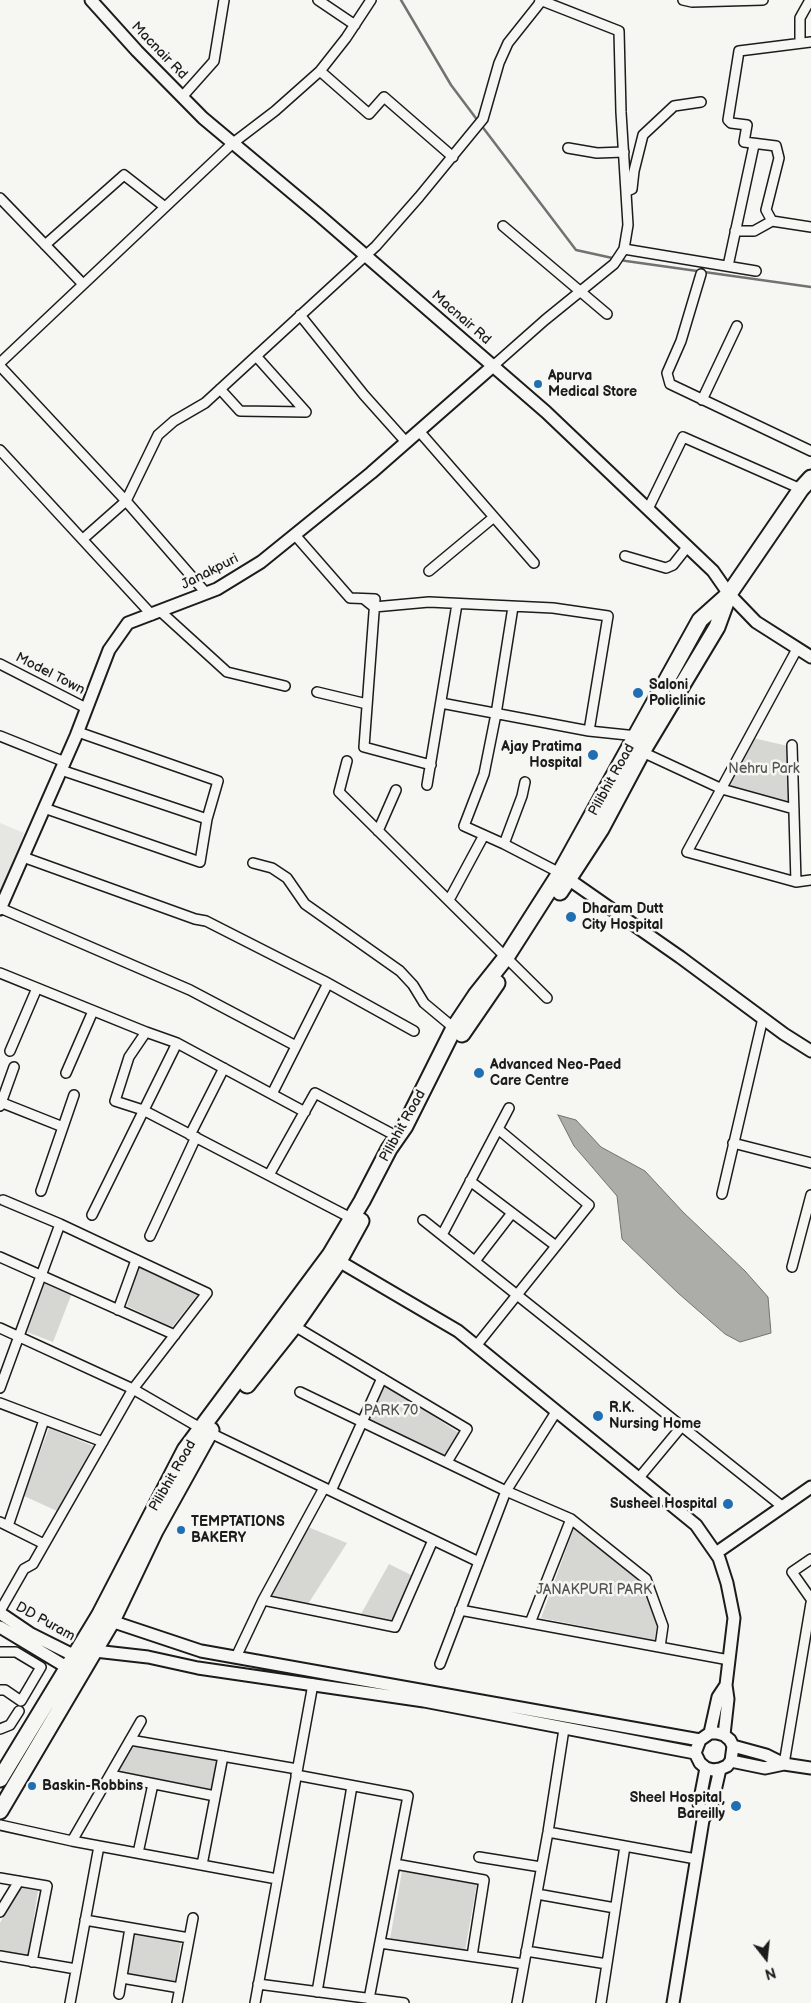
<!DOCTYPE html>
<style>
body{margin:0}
#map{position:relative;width:811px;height:2003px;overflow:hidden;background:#f6f6f2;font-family:"Balsamiq Sans",sans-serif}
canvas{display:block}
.north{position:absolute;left:741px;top:1933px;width:50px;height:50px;-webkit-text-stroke:4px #f6f6f2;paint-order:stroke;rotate:164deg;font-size:14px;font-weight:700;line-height:20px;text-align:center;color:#1c1c1c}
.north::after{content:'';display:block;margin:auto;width:18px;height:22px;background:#1c1c1c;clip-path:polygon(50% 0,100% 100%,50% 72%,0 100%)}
</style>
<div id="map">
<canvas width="811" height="2003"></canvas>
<div class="north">N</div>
</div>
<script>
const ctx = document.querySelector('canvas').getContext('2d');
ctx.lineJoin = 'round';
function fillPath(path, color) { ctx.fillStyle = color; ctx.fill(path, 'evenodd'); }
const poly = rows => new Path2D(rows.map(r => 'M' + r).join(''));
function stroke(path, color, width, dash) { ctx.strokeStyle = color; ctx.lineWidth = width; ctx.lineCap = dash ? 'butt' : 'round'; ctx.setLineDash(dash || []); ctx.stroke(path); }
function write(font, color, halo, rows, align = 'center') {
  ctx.font = font + ' "Balsamiq Sans",sans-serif'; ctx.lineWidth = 5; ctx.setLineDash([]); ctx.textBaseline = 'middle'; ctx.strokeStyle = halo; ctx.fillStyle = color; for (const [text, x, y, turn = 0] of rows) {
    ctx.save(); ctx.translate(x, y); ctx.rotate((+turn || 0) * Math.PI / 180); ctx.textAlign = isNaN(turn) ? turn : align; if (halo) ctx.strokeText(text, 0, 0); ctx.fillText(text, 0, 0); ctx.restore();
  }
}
const built = poly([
 [0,823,24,833,0,894]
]);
const green = poly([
 [753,738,788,746,790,805,725,787],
 [139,1264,199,1293,172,1327,127,1306],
 [45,1282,72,1293,53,1342,27,1332],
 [384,1384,459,1433,445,1458,367,1419],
 [49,1428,93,1446,57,1511,24,1496],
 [308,1527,347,1543,308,1604,270,1596],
 [574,1528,636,1574,645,1587,657,1624,655,1640,541,1618],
 [389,1564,411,1575,392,1620,361,1614],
 [133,1744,217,1759,212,1789,117,1773],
 [402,1871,477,1883,465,1951,390,1939],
 [19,1887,38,1891,28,1957,0,1951,0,1923],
 [134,1935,181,1942,175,1981,128,1974]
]);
const water = poly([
 [558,1115,576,1120,601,1147,645,1171,683,1212,745,1271,768,1297,771,1333,740,1342,725,1334,678,1293,622,1239,617,1196,574,1146,558,1115]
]);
const stream = poly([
 [401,0,451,85,478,121],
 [481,125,576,250,626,261,811,287]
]);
const minor = poly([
 [318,0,355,25],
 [683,0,692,2,763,0],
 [800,42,800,18,810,0],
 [320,71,369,114,384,97,453,157],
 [182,97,214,61,224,0],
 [568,148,597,153,624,152],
 [627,191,632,189,634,171,643,135,674,106,701,102],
 [0,198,83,284],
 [772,221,766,210,779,158,776,146,744,142,747,125,731,123,728,120,739,51,811,42],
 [503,226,607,314],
 [735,231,754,231,772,221,811,227],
 [45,245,124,175,165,207],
 [624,249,756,271],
 [728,266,754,145],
 [701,274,681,341,667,373,670,384,811,451],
 [300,315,364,395,406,442],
 [0,363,233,143,275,111,320,71,346,38,371,0],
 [0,366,126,501,206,593],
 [493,366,545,320,614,264,624,249,628,225,621,112,619,31,540,0],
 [220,389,240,411,306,412,256,356],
 [702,400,737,326],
 [419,431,534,563],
 [0,450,152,615],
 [648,509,683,437,801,489],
 [295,535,350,598,375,599,364,747,431,765],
 [83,539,126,501,158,435,174,421,205,403,376,246,419,197,483,119,499,63,508,43,539,4,540,0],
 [625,556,666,568,673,565,688,546],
 [429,571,494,517],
 [364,599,374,607,429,602,553,608,608,616,589,731],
 [513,607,496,714,484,774,464,826,504,844,560,873],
 [160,611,227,672,285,686],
 [797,649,687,852,796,882,811,880],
 [0,664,86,708],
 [317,692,367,704],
 [441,703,589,731,637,736],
 [0,736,65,762],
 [792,745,796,882],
 [638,750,722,789,794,809],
 [347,761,339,792,547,998],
 [61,770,207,819],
 [427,785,457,604],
 [44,808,200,862,207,819,218,781,78,732],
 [378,831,396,790],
 [504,844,522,796,525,782],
 [23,857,195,919,206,921,324,981,414,1031],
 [253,863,272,868,287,878,305,904,400,971,413,985,424,1003,454,1028],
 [449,900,484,835],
 [0,908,190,990,296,1046],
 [0,973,146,1032],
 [10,1051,37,988],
 [66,1073,93,1011],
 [272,1094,328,983],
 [0,1102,63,1127],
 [0,1106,14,1067],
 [305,1112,177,1043,146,1032,129,1057,115,1101,143,1110,351,1218],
 [190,1135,224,1068],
 [733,1143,811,1163],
 [269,1175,315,1093,398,1137],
 [470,1181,556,1246],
 [41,1191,74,1095],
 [722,1194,763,1018],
 [92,1215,177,1043],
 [423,1220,783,1507],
 [442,1235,509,1108],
 [150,1236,196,1137],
 [0,1257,175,1335],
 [475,1261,512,1213],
 [792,1267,811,1195],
 [118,1310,136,1260],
 [291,1324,467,1429,447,1462],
 [0,1328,133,1389,202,1429,479,1562],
 [476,1346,589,1205,498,1129],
 [0,1388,60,1224],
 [300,1392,506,1491,571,1519,646,1579,663,1626,660,1647],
 [0,1403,103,1442],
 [638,1479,682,1426],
 [331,1491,382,1378],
 [0,1522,44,1544],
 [8,1526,44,1420],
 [811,1559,792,1572,811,1599],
 [263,1600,395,1627,433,1540],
 [460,1610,729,1660],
 [0,1611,24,1569,33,1564,133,1389,207,1293,60,1224,3,1200],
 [530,1623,571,1519],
 [0,1652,16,1652,41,1667,21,1701,5,1690,0,1690],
 [236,1657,263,1600,324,1488],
 [440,1664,506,1491,556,1412],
 [0,1729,10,1725,19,1711],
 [130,1740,297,1769],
 [784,1764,811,1603],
 [110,1775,215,1796],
 [296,1775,408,1796,369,1999],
 [0,1825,72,1841,277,1879],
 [548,1832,696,1859],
 [72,1841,141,1721],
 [138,1853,153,1784],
 [479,1857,541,1867],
 [395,1864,484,1880,472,1956],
 [202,1865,223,1756],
 [0,1878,47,1886,32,1962],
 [537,1894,615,1908],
 [0,1912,19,1881],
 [85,1920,189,1938],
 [380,1943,524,1964],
 [526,1951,607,1964],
 [0,1956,76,1969],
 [122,1978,180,1988],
 [258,1984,404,2003],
 [317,1992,352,1786],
 [119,1994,130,1928],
 [70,2003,99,1846],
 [177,2003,193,1918],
 [255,2003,313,1684],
 [517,2003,548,1832,564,1729],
 [601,2003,625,1846]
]);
const tertiary = poly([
 [91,0,137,51,203,118,320,216,546,412,713,571,729,594,756,622,811,657],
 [564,876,680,957,784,1034,811,1051],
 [0,909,76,736,109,650,128,623,217,589,261,562,371,473,493,366],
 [332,1257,458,1331,696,1525,719,1558,727,1583,734,1618,726,1685,728,1699,724,1735],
 [716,1553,811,1487],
 [0,1613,31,1634,81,1659],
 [105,1619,201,1651,700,1740],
 [0,1627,73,1671],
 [89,1647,95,1651,148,1657,198,1668,424,1701,695,1753],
 [710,1733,717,1733,724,1735,730,1740,733,1746,731,1761,727,1766,720,1769,713,1770,706,1768,700,1763,695,1753,700,1740,710,1733],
 [710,1733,718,1697,726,1685],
 [733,1746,766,1755,784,1764,811,1768],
 [731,1761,765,1768,784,1764],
 [703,1820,699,1804,706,1768],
 [673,2003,703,1820,712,1804,720,1769]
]);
const trunk = poly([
 [560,892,601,829,642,752,717,627,728,597],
 [462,1034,497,983],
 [247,1385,294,1326,339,1261,361,1221],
 [0,1779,99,1616,185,1450,330,1255,362,1201,389,1149,405,1126,454,1028,476,995,507,956,560,873,700,620,729,594,801,489,811,478],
 [0,1811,112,1621,155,1531,211,1430]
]);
const markers = [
 [538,384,5,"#1f6fb2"],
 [638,693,6,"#1f6fb2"],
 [593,755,6,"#1f6fb2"],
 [571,917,6,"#1f6fb2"],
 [479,1073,6,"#1f6fb2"],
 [598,1416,6,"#1f6fb2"],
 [728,1504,6,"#1f6fb2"],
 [181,1530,5,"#1f6fb2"],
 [32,1786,5,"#1f6fb2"],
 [736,1806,6,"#1f6fb2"]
];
const streetNames = [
 ["Macnair Rd",159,51,46],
 ["Macnair Rd",461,318,41],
 ["Janakpuri",210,572,-27],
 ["Model Town",50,674,27],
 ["Pilibhit Road",612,780,-61],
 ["Pilibhit Road",403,1126,-61],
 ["Pilibhit Road",173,1476,-60],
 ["DD Puram",45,1622,29]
];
const poiNames = [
 ["Apurva",548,376],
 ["Medical Store",548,392],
 ["Saloni",649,685],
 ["Policlinic",649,701],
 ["Ajay Pratima",582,747,"right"],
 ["Hospital",582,763,"right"],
 ["Dharam Dutt",582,909],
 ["City Hospital",582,925],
 ["Advanced Neo-Paed",490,1065],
 ["Care Centre",490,1081],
 ["R.K.",609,1408],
 ["Nursing Home",609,1424],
 ["Susheel Hospital",717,1504,"right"],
 ["TEMPTATIONS",191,1522],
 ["BAKERY",191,1538],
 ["Baskin-Robbins",42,1786],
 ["Sheel Hospital,",725,1798,"right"],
 ["Bareilly",725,1814,"right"]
];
const parkNames = [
 ["Nehru Park",764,769],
 ["PARK 70",391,1411],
 ["JANAKPURI PARK",594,1590]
];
fillPath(built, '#e6e6e2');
fillPath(green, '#d6d6d2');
fillPath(water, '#acaca9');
stroke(water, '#727271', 1);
stroke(stream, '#727271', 2.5);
stroke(minor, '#1c1c1c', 12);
stroke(tertiary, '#1c1c1c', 15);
stroke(trunk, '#1c1c1c', 19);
stroke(minor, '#f6f6f2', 9);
stroke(tertiary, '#f6f6f2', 11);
stroke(trunk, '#f6f6f2', 15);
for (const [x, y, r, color] of markers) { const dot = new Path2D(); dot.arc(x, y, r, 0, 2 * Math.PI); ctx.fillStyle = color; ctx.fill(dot); stroke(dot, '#f6f6f2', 2); }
write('14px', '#1c1c1c', '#f6f6f2', streetNames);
write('bold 14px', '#1c1c1c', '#f6f6f2', poiNames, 'left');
write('14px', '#545453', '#f6f6f2', parkNames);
</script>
